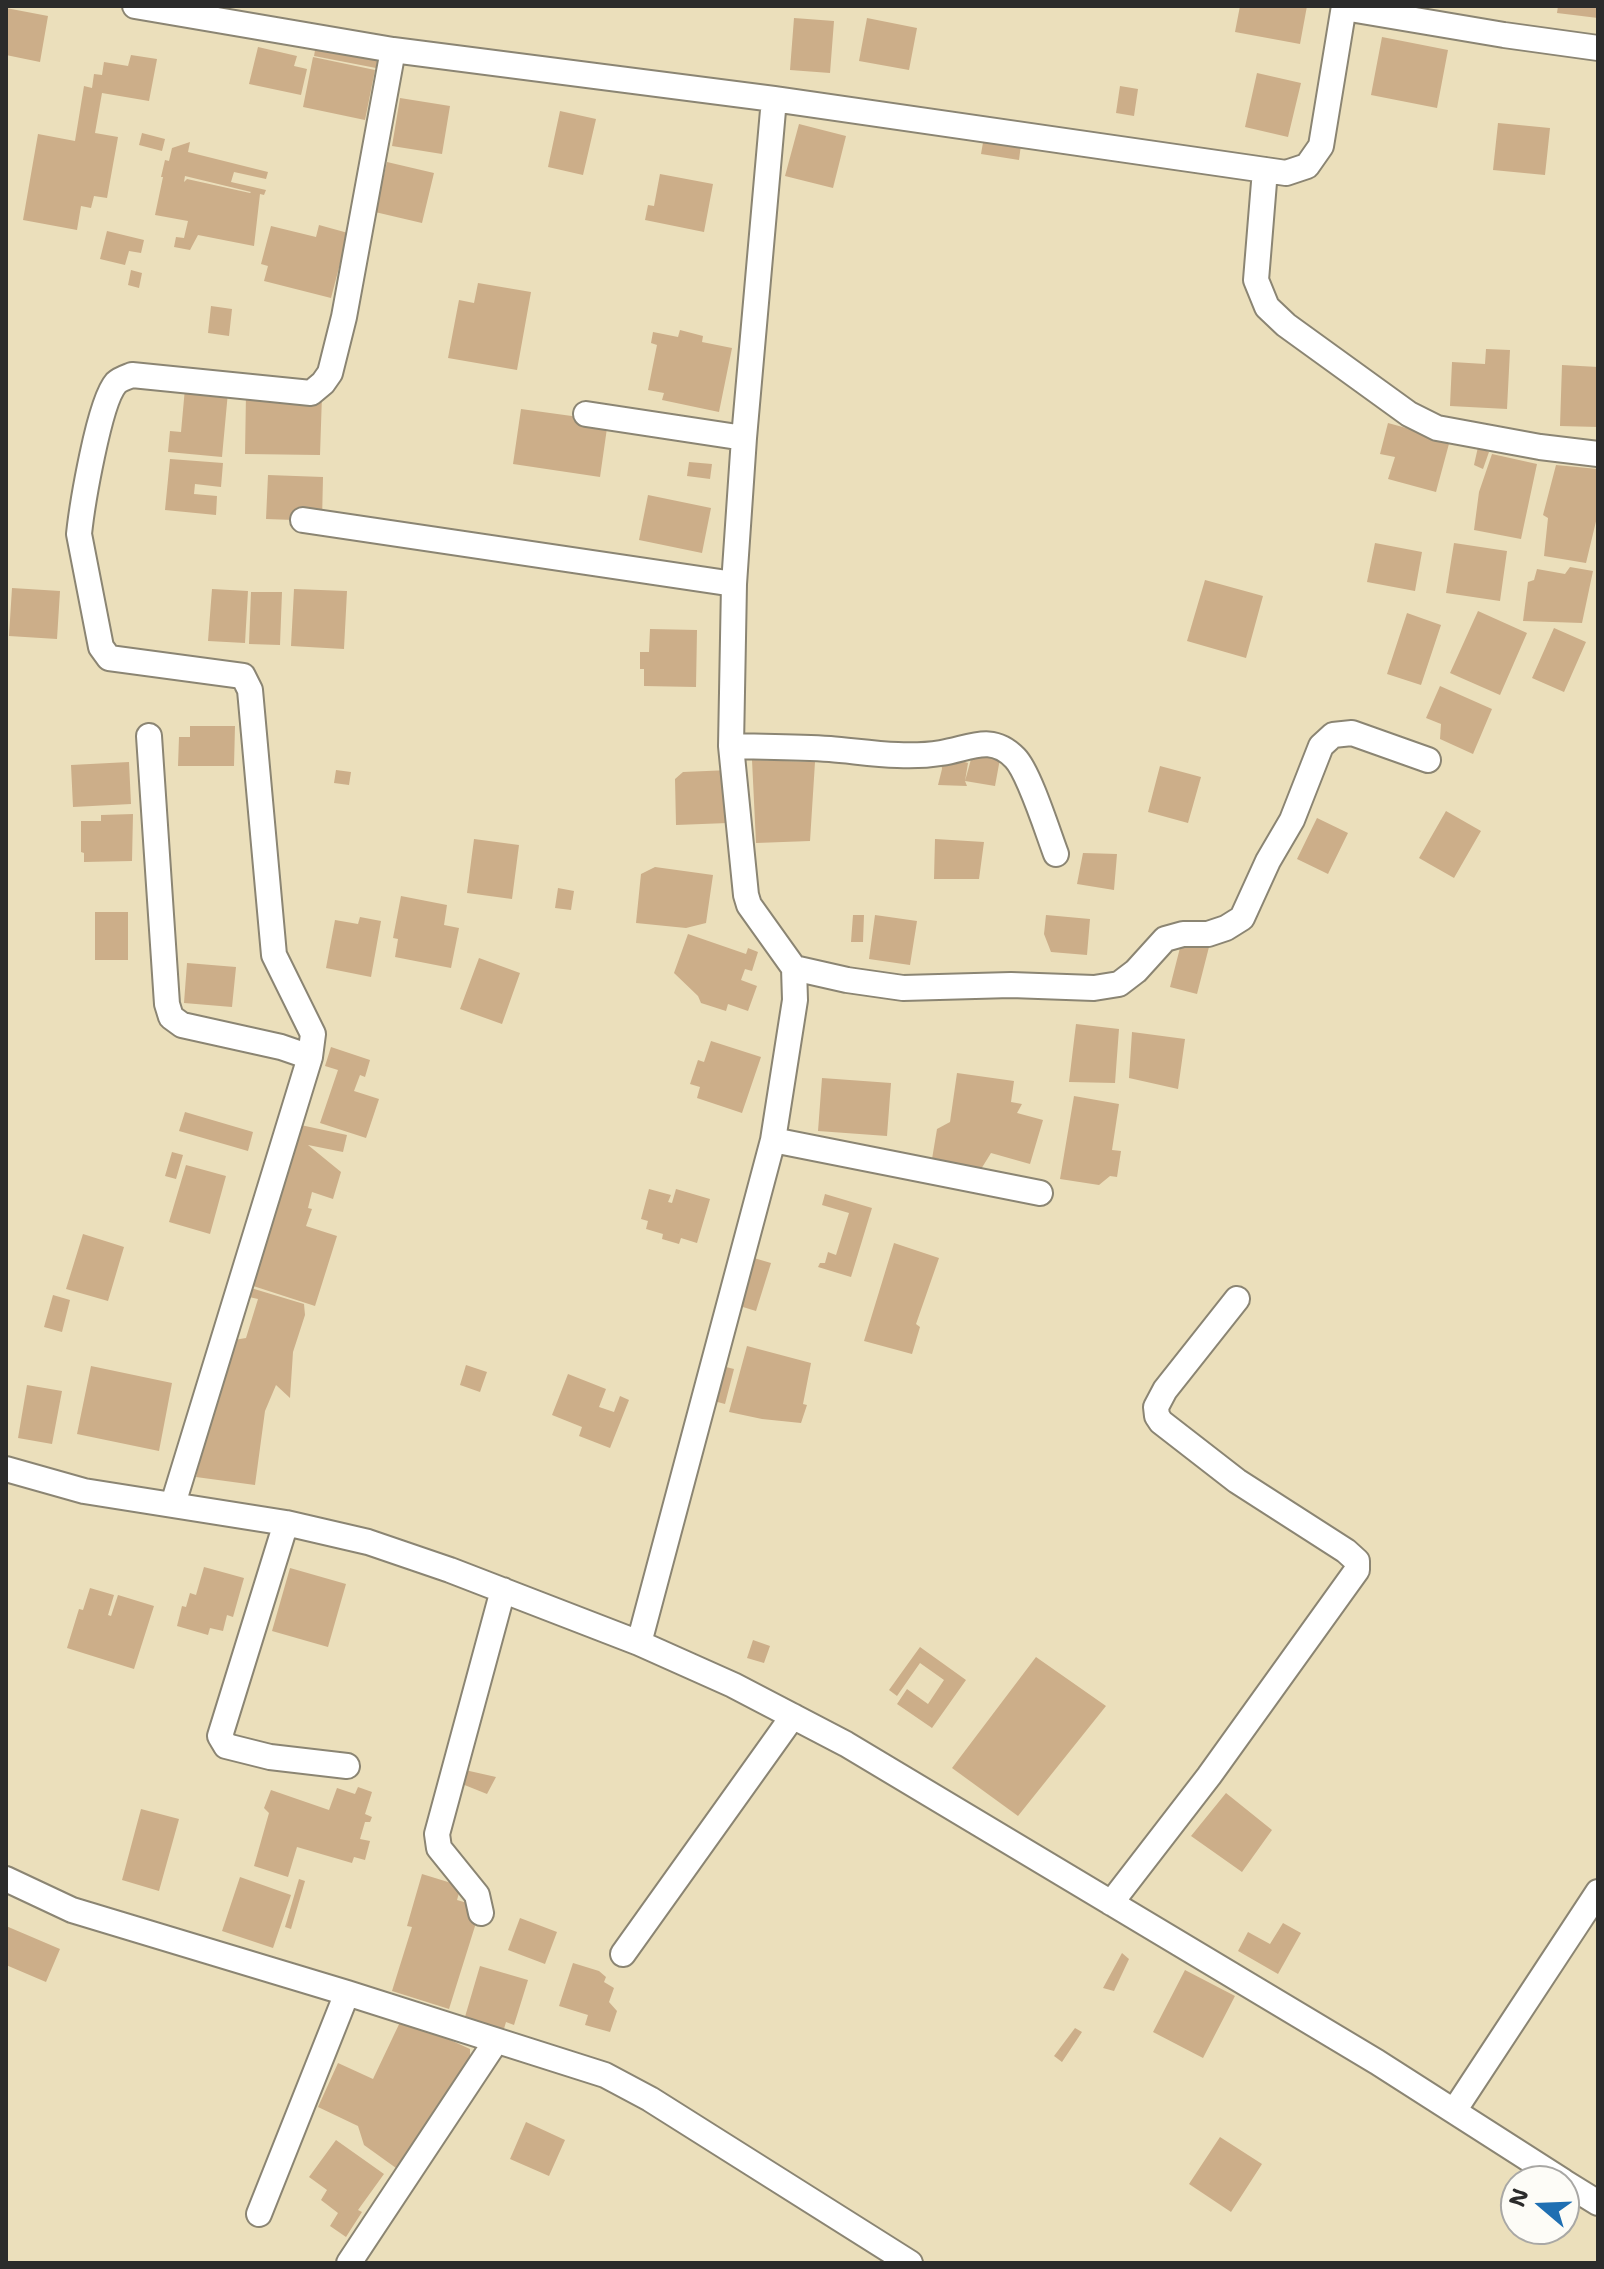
<!DOCTYPE html>
<style>
body{margin:0}
#map{position:relative;width:1604px;height:2269px;overflow:hidden;background:#ebdfbb;font-family:"Shantell Sans",sans-serif}
canvas{display:block}
.frame{position:absolute;inset:0;border:8px solid #2b2b2b;pointer-events:none}
.north{position:absolute;left:1500px;top:2165px;width:80px;height:80px;box-sizing:border-box;background:#fdfcf7;border:2px solid #a9a8a5;border-radius:50%;rotate:289deg;font-size:22px;font-weight:700;line-height:32px;text-align:center;color:#2b2b2b}
.north::after{content:'';display:block;margin:auto;width:28px;height:36px;background:#1f6fb2;clip-path:polygon(50% 0,100% 100%,50% 72%,0 100%)}
</style>
<div id="map">
<canvas width="1604" height="2269"></canvas>
<div class="frame"></div>
<div class="north">N</div>
</div>
<script>
const context = document.querySelector('canvas').getContext('2d');
context.lineJoin = 'round';
function paint(path, color) {
  context.fillStyle = color;
  context.fill(path, 'evenodd');
}
function strokePath(path, color, width, dash) {
  context.strokeStyle = color;
  context.lineWidth = width;
  context.lineCap = dash ? 'butt' : 'round';
  context.setLineDash(dash || []);
  context.stroke(path);
}
const building = new Path2D(`
 M1240 6H1307L1300 44 1235 32Z
 M1558 6H1598V18L1557 13Z
 M6 8 48 16 40 62 6 55Z
 M794 18 834 21 830 73 790 70Z
 M867 18 917 28 909 70 859 61Z
 M1382 37 1448 50 1437 108 1371 95Z
 M317 39 379 51 376 68 314 56Z
 M258 47 297 56 294 66 307 69 301 95 249 84Z
 M131 55 157 59 149 101 102 93 95 133 118 137 107 198 94 196 91 208 81 206 77 230 23 220 38 134 75 141 84 86 92 88 94 74 102 75 104 62 128 66Z
 M313 57 375 70 365 120 303 107Z
 M1257 73 1301 83 1288 137 1245 127Z
 M1120 86 1138 89 1134 116 1116 113Z
 M400 98 450 106 442 154 392 146Z
 M560 111 596 119 583 175 548 167Z
 M1498 123 1550 128 1545 175 1493 170Z
 M799 124 846 136 833 188 785 176Z
 M985 131 1022 137 1019 160 981 154Z
 M142 133 165 139 162 151 139 145Z
 M190 142 188 152 268 172 266 179 234 172 231 182 266 190 264 195 260 194 254 246 198 235 190 250 174 247 176 237 184 238 188 221 155 215 163 177H161L165 160 169 161 172 148ZM185 176 251 192 250 193 187 179 184 182Z
 M387 162 434 173 422 223 375 212Z
 M660 174 713 184 704 232 645 220 648 205 654 206Z
 M319 225 348 233 331 298 264 281 268 266 261 264 271 226 316 237Z
 M107 231 144 240 141 253 129 251 125 265 100 259Z
 M131 270 142 273 139 288 128 285Z
 M478 283 531 292 517 370 448 358 459 300 474 303Z
 M211 306 232 309 229 336 208 333Z
 M680 330 703 336 702 342 732 348 719 412 662 400 664 393 648 390 657 345 651 343 653 332 678 337Z
 M1486 349 1510 350 1507 409 1450 406 1452 362 1485 364Z
 M1562 365 1598 367V427L1560 426Z
 M185 388 228 392 222 457 168 452 170 431 181 432Z
 M246 394 322 395 320 455 245 454Z
 M521 409 608 421 600 477 513 464Z
 M1388 423 1450 440 1436 492 1388 479 1395 457 1380 454Z
 M1478 447 1489 452 1483 469 1474 465Z
 M1492 454 1537 464 1521 539 1474 530 1479 492Z
 M170 459 223 463 221 487 195 484 194 494 217 496 216 515 165 510Z
 M689 462 712 464 710 479 687 476Z
 M1556 465 1598 469V513L1586 563 1544 556 1548 518 1543 515Z
 M268 475 323 477 322 521 266 519Z
 M648 495 711 508 702 553 639 540Z
 M1375 543 1422 552 1415 591 1367 582Z
 M1454 543 1507 551 1500 601 1446 593Z
 M1570 567 1593 571 1582 623 1523 621 1528 582 1534 580 1537 569 1565 574Z
 M1205 580 1263 596 1246 658 1187 641Z
 M12 588 60 591 57 639 9 636Z
 M212 589 248 591 245 643 208 641Z
 M294 589 347 591 344 649 291 646Z
 M251 592H282L280 645 249 644Z
 M1478 611 1527 633 1500 695 1450 673Z
 M1407 613 1441 625 1421 685 1387 674Z
 M1554 628 1586 642 1564 692 1532 678Z
 M650 629 697 630 696 687 644 686V669H640V652H649Z
 M1440 686 1492 709 1473 754 1440 739 1441 724 1426 718Z
 M190 726H235L234 766H178L179 737H190Z
 M1002 748 995 786 965 781 967 786 938 785 942 769 940 754 968 763 965 781 973 752Z
 M752 760 815 762 810 841 756 843Z
 M129 762 131 804 73 807 71 765Z
 M1160 766 1201 777 1188 823 1148 812Z
 M336 770 351 772 349 785 334 783Z
 M730 770 733 844H729L728 823 676 825 675 779 683 772Z
 M1446 811 1481 831 1454 878 1419 858Z
 M133 814 132 861 84 862V853L81 852V821H101V815Z
 M1317 818 1348 833 1328 874 1297 859Z
 M474 839 519 845 512 899 467 893Z
 M935 839 984 842 979 879H934Z
 M1083 853 1117 854 1114 890 1077 884Z
 M655 867 713 875 706 923 686 928 636 923 641 874Z
 M558 888 574 891 571 910 555 908Z
 M401 896 447 905 444 925 459 928 451 968 395 957 398 939 393 938Z
 M95 912H128V960H95Z
 M853 915H864L863 942H851Z
 M875 915 917 921 910 965 869 959Z
 M1046 915 1090 919 1087 955 1051 952 1044 934Z
 M360 917 381 921 371 977 326 968 335 920 358 924Z
 M688 934 746 954 748 948 758 952 752 971 745 969 741 980 757 986 748 1011 728 1004 726 1011 701 1003 698 996 674 973Z
 M1182 940 1209 947 1197 994 1170 987Z
 M479 958 520 973 502 1024 460 1009Z
 M187 963 236 967 232 1007 184 1003Z
 M1076 1024 1119 1029 1115 1083 1069 1082Z
 M1132 1032 1185 1039 1178 1089 1129 1078Z
 M711 1041 761 1057 742 1113 697 1098 700 1087 690 1084 698 1060 704 1062Z
 M331 1047 370 1060 365 1077 360 1075 354 1091 379 1099 366 1138 320 1123 338 1070 325 1066Z
 M957 1073 1014 1081 1011 1102 1022 1104 1017 1113 1043 1120 1030 1164 991 1153 978 1174 931 1165 937 1129 950 1122Z
 M822 1078 891 1083 887 1136 818 1131Z
 M1074 1096 1119 1104 1112 1150 1121 1151 1117 1177 1110 1176 1099 1185 1060 1179Z
 M185 1112 253 1132 248 1151 179 1131Z
 M296 1124 347 1135 343 1152 308 1145 341 1172 333 1199 312 1192 308 1208 312 1209 306 1226 337 1236 315 1306 247 1284 269 1217 275 1215 297 1138Z
 M172 1152 183 1155 176 1179 165 1176Z
 M186 1165 226 1176 210 1234 169 1222Z
 M649 1189 671 1195 668 1202 672 1203 676 1189 710 1199 697 1243 681 1238 679 1244 662 1239 663 1234 646 1229 648 1221 641 1219Z
 M825 1194 872 1208 851 1277 818 1267 820 1263H825L828 1252 836 1255 849 1213 822 1205Z
 M83 1234 124 1247 108 1301 66 1289Z
 M894 1243 939 1258 916 1324 920 1327 912 1354 864 1341Z
 M747 1256 771 1263 756 1311 733 1304Z
 M251 1288 304 1304 305 1315 293 1352 290 1398 276 1385 265 1411 255 1485 196 1477 215 1394 234 1340 246 1338 258 1299 249 1297Z
 M53 1295 70 1300 62 1332 44 1327Z
 M747 1346 811 1363 803 1404 807 1405 801 1423 762 1419 729 1412Z
 M466 1365 487 1372 480 1392 460 1385Z
 M718 1365 734 1369 725 1404 710 1400Z
 M91 1366 172 1383 159 1451 77 1434Z
 M568 1374 606 1389 599 1407 614 1412 620 1396 629 1400 610 1448 579 1436 582 1427 552 1415Z
 M27 1385 62 1391 52 1444 18 1438Z
 M204 1567 244 1578 233 1617 227 1615 223 1631 210 1628 208 1635 177 1626 182 1606 186 1607 190 1593 196 1595Z
 M290 1568 346 1584 328 1647 272 1631Z
 M90 1588 114 1595 108 1615 111 1616 118 1595 154 1606 134 1669 67 1648 79 1609 83 1610Z
 M753 1640 770 1646 764 1663 747 1658Z
 M920 1647 966 1680 932 1728 897 1704 907 1689 928 1704 944 1680 920 1663 897 1696 889 1690Z
 M1036 1657 1106 1706 1018 1816 952 1768Z
 M465 1770 496 1777 487 1794 462 1784Z
 M358 1787 372 1792 365 1814 372 1817 370 1822H365L360 1839 370 1841 365 1860 354 1857 352 1863 297 1847 288 1877 254 1866 269 1813 264 1808 271 1790 329 1810 337 1788 355 1794Z
 M1226 1793 1272 1830 1242 1872 1191 1836Z
 M141 1809 179 1819 159 1891 122 1880Z
 M422 1874 461 1886 457 1900 481 1907 449 2009 392 1991 412 1927 407 1926Z
 M240 1877 291 1895 273 1948 222 1931Z
 M299 1879 305 1881 291 1929 285 1927Z
 M520 1918 557 1932 545 1964 508 1950Z
 M1283 1923 1301 1933 1278 1974 1238 1951 1248 1932 1270 1944Z
 M6 1926 60 1949 46 1982 6 1965Z
 M1122 1953 1129 1959 1114 1991 1103 1988Z
 M573 1963 599 1971 606 1977 604 1982 614 1988 609 2002 617 2011 610 2032 585 2025 588 2015 559 2006Z
 M480 1966 528 1980 514 2025 506 2022 501 2039 462 2027Z
 M1185 1970 1235 1996 1203 2058 1153 2032Z
 M402 2018 470 2049V2064L396 2168 364 2145 358 2126 318 2107 338 2063 373 2079Z
 M1075 2028 1082 2032 1062 2062 1054 2056Z
 M526 2122 565 2140 549 2176 510 2159Z
 M1220 2137 1262 2164 1231 2212 1189 2184Z
 M336 2140 384 2174 358 2210 362 2212 346 2237 330 2226 338 2213 321 2200 327 2190 309 2177Z`);
const street = new Path2D(`
 M135 6 393 50 774 99 1286 173 1307 166 1321 146 1344 6
 M1344 8 1504 35 1598 48
 M1265 170 1256 280 1267 307 1286 325 1409 414 1437 428 1540 447 1598 454
 M586 414 744 438
 M303 520 734 584
 M149 736 167 1004 171 1017 182 1025 281 1047 310 1057 173 1504
 M731 746C764 747 797 747 830 749 866 752 904 759 941 753 969 749 991 733 1015 758 1029 772 1048 833 1056 854
 M794 968 847 980 903 988 1011 985 1094 988 1119 984 1136 971 1165 939 1183 934H1208L1226 928 1242 918 1268 861 1292 820 1321 746 1333 735 1352 733 1428 760
 M310 1057 313 1034 274 955 250 690 243 676 109 658 101 647 79 534C82 506 99 402 116 383 120 379 127 377 132 375L311 393 323 383 330 373 344 317 393 50
 M773 1140 1040 1193
 M6 1469 84 1491 286 1523 368 1542 450 1570 639 1643 733 1685 846 1744 1377 2062 1563 2181
 M286 1523 220 1736 226 1746 270 1757 347 1766
 M639 1643 773 1140 795 1000 794 968 749 905 746 895 731 746 734 584 744 438 774 99
 M6 1879 72 1910 347 1993 605 2075 650 2099 910 2263
 M1111 1903 1209 1776 1357 1570V1561L1346 1551 1237 1481 1161 1422 1157 1416 1156 1407 1165 1390 1237 1299
 M481 1913 477 1895 439 1848 437 1834 503 1590
 M623 1954 793 1716
 M1454 2111 1598 1892
 M1564 2182 1598 2203
 M259 2214 347 1993
 M349 2263 496 2041`);
paint(building, '#ccae89');
strokePath(street, '#8b8573', 28);
strokePath(street, '#fff', 24);
</script>
